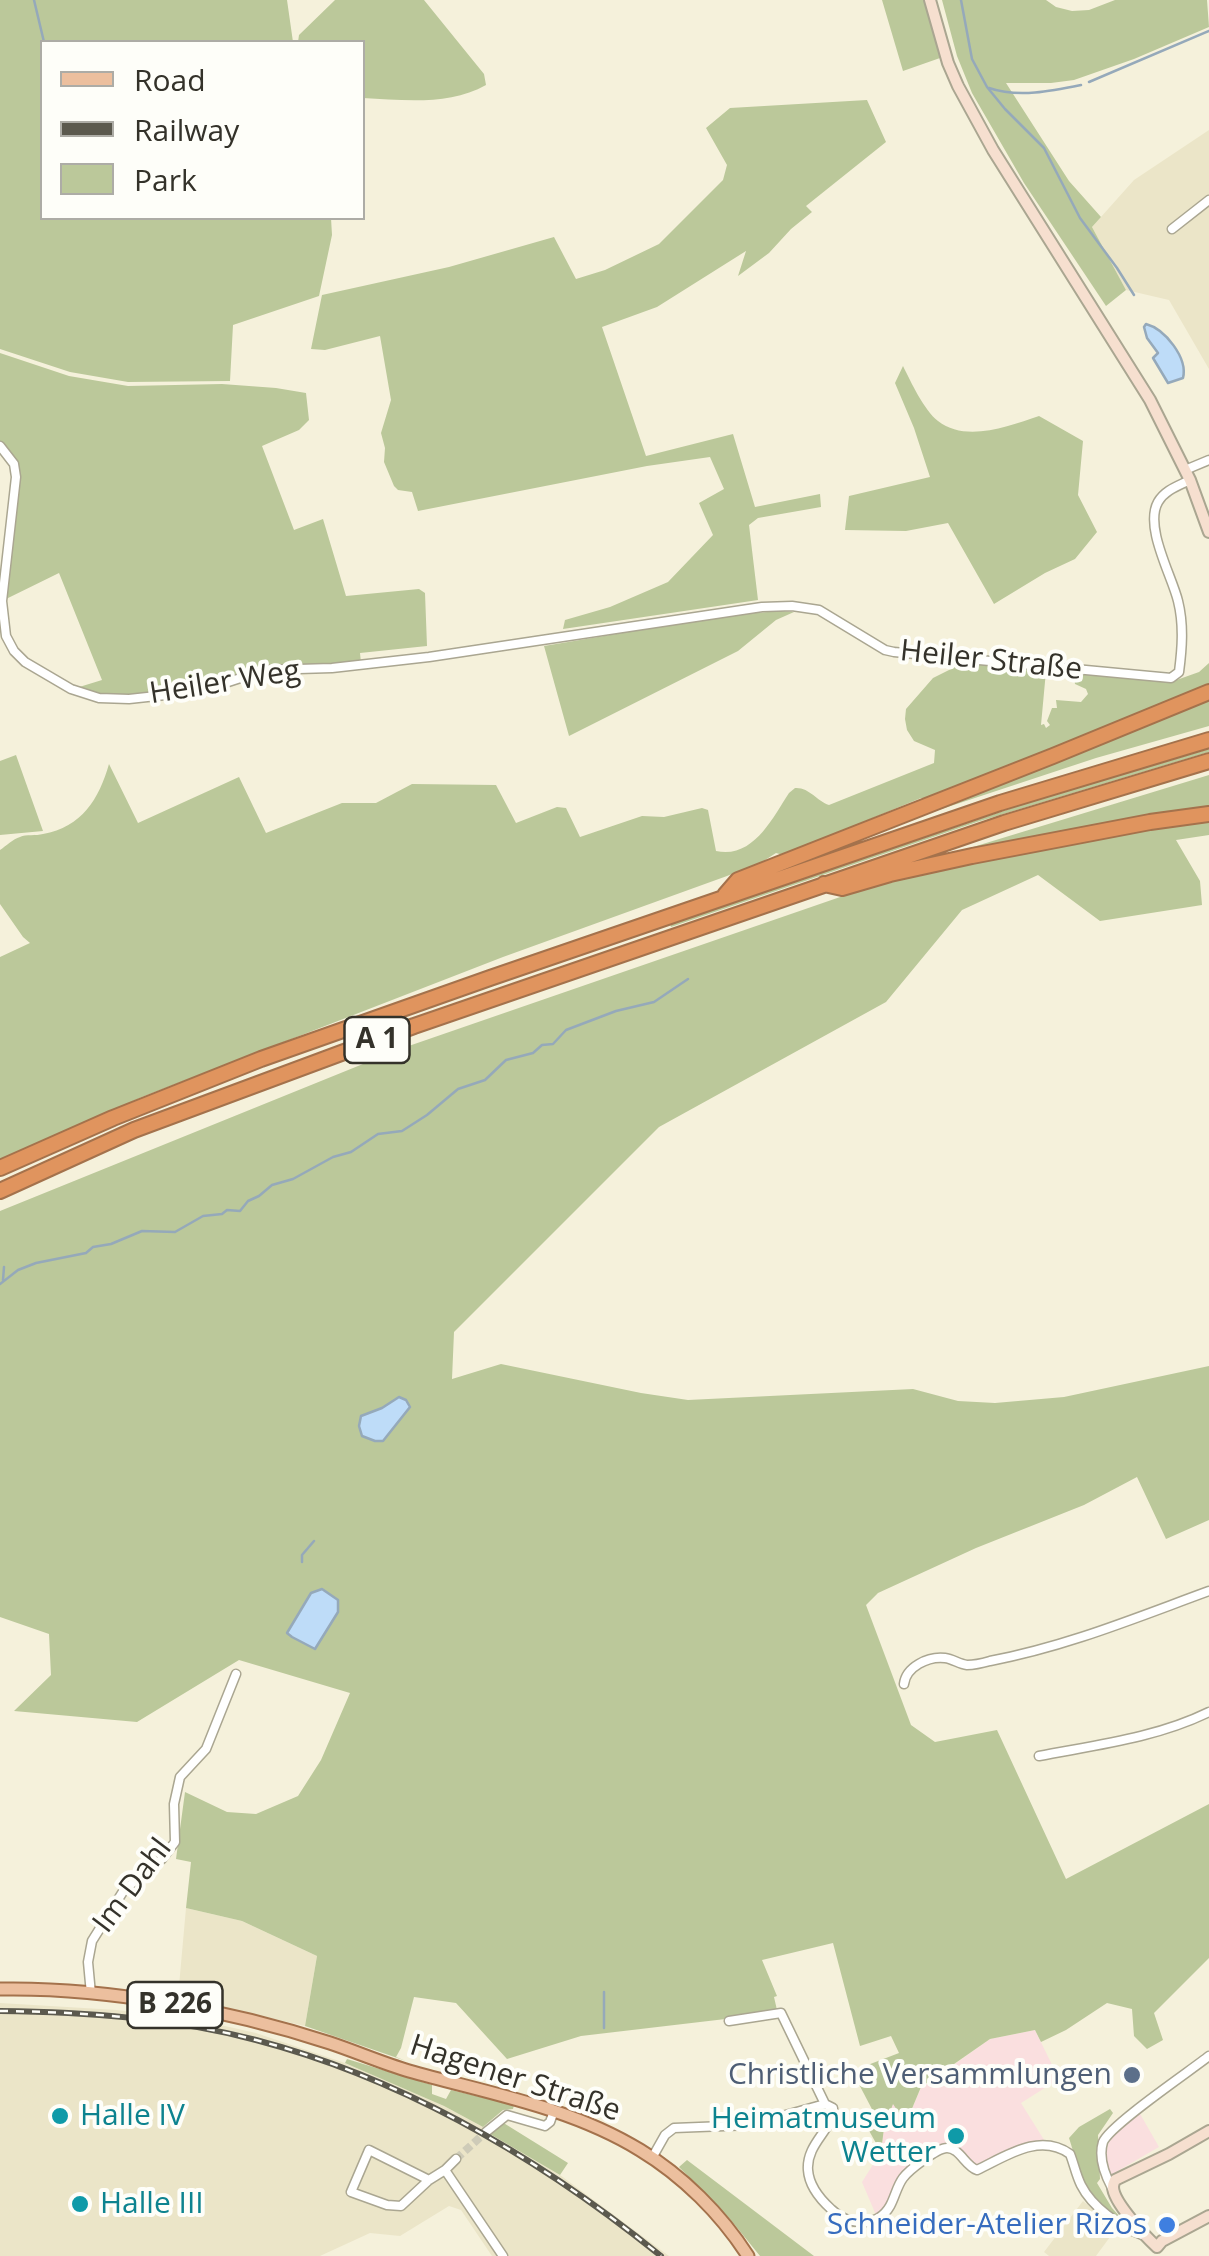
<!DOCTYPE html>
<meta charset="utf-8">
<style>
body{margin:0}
#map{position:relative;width:1209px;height:2256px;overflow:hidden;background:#f5f1db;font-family:"Open Sans",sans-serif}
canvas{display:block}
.legend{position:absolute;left:40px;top:40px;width:325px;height:180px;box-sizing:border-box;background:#fefef9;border:2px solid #adaca6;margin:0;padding:12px 18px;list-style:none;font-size:30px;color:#34322a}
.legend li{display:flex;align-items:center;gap:20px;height:50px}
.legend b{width:50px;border:2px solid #adaca6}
</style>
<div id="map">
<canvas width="1209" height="2256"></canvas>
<ul class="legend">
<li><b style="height:12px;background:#ecbf9e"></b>Road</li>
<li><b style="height:12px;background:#5b594e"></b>Railway</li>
<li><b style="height:28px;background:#bbc89a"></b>Park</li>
</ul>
</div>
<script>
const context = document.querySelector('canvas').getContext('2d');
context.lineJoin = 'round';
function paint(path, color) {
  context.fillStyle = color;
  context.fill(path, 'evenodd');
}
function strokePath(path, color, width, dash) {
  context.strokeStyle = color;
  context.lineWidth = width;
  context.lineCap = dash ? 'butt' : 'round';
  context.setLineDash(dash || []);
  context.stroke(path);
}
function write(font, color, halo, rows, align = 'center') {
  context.font = font + ' "Open Sans",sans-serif';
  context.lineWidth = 8;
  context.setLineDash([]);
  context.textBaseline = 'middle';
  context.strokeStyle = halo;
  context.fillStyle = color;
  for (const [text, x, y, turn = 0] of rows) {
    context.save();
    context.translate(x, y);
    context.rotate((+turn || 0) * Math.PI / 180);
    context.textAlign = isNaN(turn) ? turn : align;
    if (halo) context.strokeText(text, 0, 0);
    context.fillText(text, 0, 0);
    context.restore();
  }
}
const commercial = new Path2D(`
 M1035 2030 1059 2079 1021 2103 1046 2143 974 2169 952 2146 908 2169 894 2200 876 2215 862 2182 881 2152 884 2128 893 2102 902 2119 911 2111 921 2088 990 2039Z
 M1139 2112 1159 2147 1109 2176 1105 2156 1109 2142 1119 2129Z`);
const built = new Path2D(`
 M1209 130V369L1169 300 1126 290 1092 227 1134 180Z
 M186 1908 242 1921 317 1956 305 2026 178 1997Z
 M0 2003 117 2010 198 2020 256 2033 345 2063 444 2106 483 2127 490 2134 560 2175 669 2256H492L461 2210 449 2206 400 2236 370 2233 320 2256H0Z
 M1083 2201 1109 2223 1112 2221 1118 2226 1096 2256H1049L1044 2252Z`);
const green = new Path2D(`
 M0 0H287L293 42H42V218H331L332 235 319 296 233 325 230 381 128 382 70 372 0 349Z
 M335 0H424L484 74 486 85C449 106 403 100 363 98L362 42H298L299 35Z
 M882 0H926L940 58 903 71Z
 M942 0H1046L1056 7 1072 11 1089 10 1115 0H1207L1209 27 1134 59 1074 80 1051 83H1006L1069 181 1101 217 1092 227 1126 290 1106 306 1024 183 972 93 957 56Z
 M867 100 886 142 806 206 812 212 791 229 769 253 738 276 746 251 657 307 602 327 646 456 733 434 755 507 820 494 821 507 758 518 749 525 758 600 563 629 565 620 610 607 668 582 713 535 699 503 724 489 710 457 647 466 418 511 412 492 398 490 394 486 384 462 385 448 381 433 391 400 380 336 325 350 311 349 322 295 449 267 554 237 576 279 605 270 659 244 723 180 727 165 706 128 730 108Z
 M0 353 69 376 128 386 222 384 276 388 306 393 309 420 299 430 262 446 294 530 323 519 346 596 419 589 425 593 427 646 360 653 361 663 299 666 184 691 111 697 76 688 102 680 59 573 4 600 17 464 13 456 0 443Z
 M903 366C911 382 924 410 938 421 966 443 1009 426 1039 416L1083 441 1078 495 1097 532 1075 559 1045 573 994 604 948 523 906 531 845 530 849 496 930 477 914 428 895 383Z
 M780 611 794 612 776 620 738 651 569 736 544 646 730 615Z
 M963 663 1046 671 1041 725 1044 724 1046 728 1050 725 1047 721 1052 708H1057L1056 700 1081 702 1088 694 1086 689 1075 684 1074 677 1056 678 1058 672 1171 682 1199 672 1209 663V689L934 798H921L783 855 776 853 762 862 727 876 503 957 142 1097 0 1161V957L30 943 23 937 0 904V850C6 846 13 839 20 837 26 834 36 836 43 834 82 827 99 799 109 764L138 823 239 777 266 833 342 803H376L412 784 496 785 516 823 557 807 566 808 580 837 642 816 664 817 702 808 708 810 716 851C753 859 772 819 789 793L795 788C809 787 817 801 829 805L934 763 935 750 914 741 907 730 905 719 906 709 933 678Z
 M1209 699V726L1096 758 869 833Z
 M1209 749V752L977 822 671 927 670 924 1024 804Z
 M16 755 43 831 0 835V761Z
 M1209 775V808L1172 811 950 854Z
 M1209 820V835L1176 840 1200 881 1202 905 1100 921 1038 875 962 910 886 1002 659 1127 454 1332 452 1379 501 1364 641 1393 688 1400 913 1389 958 1401 995 1403 1064 1397 1209 1366V1520L1166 1539 1137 1477 1084 1505 976 1548 878 1593 866 1605 911 1725 935 1742 997 1730 1066 1879 1209 1804V1958L1154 2013 1163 2040 1147 2049 1134 2036 1132 2009 1107 2003 1066 2030 1041 2042 1035 2030 990 2039 921 2087 911 2111 903 2119 893 2104 884 2128 881 2152 863 2120 874 2113 852 2071 899 2053 891 2036 860 2046 833 1943 762 1960 777 1996 774 1997 777 2010 751 2016 581 2036 507 2059 456 2003 414 1997 401 2048 396 2057 406 2061 305 2026 317 1956 242 1921 186 1908 191 1862 176 1859 185 1792 227 1812 256 1814 298 1796 321 1760 350 1693 239 1660 137 1722 14 1711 51 1675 49 1634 0 1617V1211L400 1049 872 886 939 870 1174 822Z
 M347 2059 432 2085V2094L446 2099 451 2090 514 2105 513 2109 503 2110 483 2127 444 2106 345 2063Z
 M1110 2109 1113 2113 1098 2135 1100 2179 1097 2183 1112 2208 1130 2228C1118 2218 1103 2209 1092 2197 1080 2182 1075 2156 1069 2138L1079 2127Z
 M502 2122 568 2163 560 2175 490 2134Z
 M687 2160 814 2256H760L730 2219 679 2167Z`);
const water = new Path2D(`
 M1146 324C1165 329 1188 358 1183 378L1168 383 1153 358 1158 353 1147 338 1144 327Z
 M399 1397 406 1400 410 1407 383 1441H375L362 1436 359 1426 361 1416 382 1408Z
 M322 1589 338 1600V1612L315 1649 292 1637 287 1633 311 1593Z`);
const stream = new Path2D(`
 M34 0 44 42
 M961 0 972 59 987 87 1005 109 1044 148 1080 218 1117 268 1134 295
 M1089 82 1209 31
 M989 88C1018 98 1052 91 1081 85
 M3 1280 4 1267
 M0 1284 18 1270 36 1263 86 1253 93 1247 111 1244 142 1231 175 1232 203 1216 222 1214 227 1210 240 1211 248 1201 259 1196 272 1185 293 1179 333 1157 351 1152 378 1134 402 1131 427 1115 458 1089 485 1080 506 1060 533 1053 542 1045 553 1044 566 1030 616 1011 654 1002 688 979
 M302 1562V1555L314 1541
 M604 2028V1992`);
const streetTunnel = new Path2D(`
 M456 2159 486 2132`);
const street = new Path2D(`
 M1172 229 1209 200
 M0 446 14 464 16 477 2 601 6 636 14 651 25 662 71 689 99 698 129 699 184 693 210 688 265 670 332 668 429 657 762 607 792 606 819 610 885 650 894 652 1171 678 1179 672C1182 649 1184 625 1178 601 1172 576 1144 527 1158 502 1165 490 1178 486 1190 480
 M1185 470 1209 460
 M904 1684C906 1667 928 1656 945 1658 953 1659 959 1664 967 1665 974 1665 983 1663 990 1661 1068 1646 1135 1618 1209 1591
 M1039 1756C1096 1745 1156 1738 1209 1712
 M91 1994 88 1962 92 1941 124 1890 162 1859 175 1842 174 1804 180 1777 206 1749 236 1674
 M729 2021 781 2013 825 2104
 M486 2132 507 2115 545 2126 550 2122 554 2111
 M652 2158 665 2135 674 2128 750 2125 825 2104 833 2108C834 2129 806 2143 808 2170 809 2185 820 2199 831 2209 847 2225 877 2229 890 2206 895 2197 897 2186 903 2178 909 2170 937 2148 947 2148 960 2148 965 2166 977 2170 1005 2157 1039 2132 1070 2154 1074 2164 1076 2175 1081 2185 1092 2207 1119 2226 1142 2235
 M456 2159 445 2170 503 2256
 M429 2180 369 2150 351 2192 387 2205 401 2206 429 2180 445 2170
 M1112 2188C1105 2175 1098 2158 1103 2142 1110 2125 1190 2071 1209 2056`);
const secondary = new Path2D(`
 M930 0 948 63 958 86 993 150 1150 400 1190 480 1209 532
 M1157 2247C1146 2237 1113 2202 1113 2187 1113 2185 1114 2182 1115 2180L1169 2154 1209 2131
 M1157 2247 1162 2241 1209 2216`);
const primary = new Path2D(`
 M0 1989C107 1987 229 2010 330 2043 357 2052 382 2063 409 2071 487 2093 570 2107 640 2150 683 2176 721 2214 748 2256`);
const highway = new Path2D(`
 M824 884 842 888 890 874 972 856 1150 822 1209 814
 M725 895 738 880 1053 756 1209 692
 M0 1168 113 1118 261 1059 490 978 1000 803 1209 740
 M0 1191 134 1130 414 1026 1004 823 1209 761`);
const rail = new Path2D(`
 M0 2011C86 2012 172 2018 256 2040 405 2079 542 2160 661 2256`);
const markers = [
 [1132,2075,10,"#5c6f8a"],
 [60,2116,10,"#0f9aa8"],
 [956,2136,10,"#0f9aa8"],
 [80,2204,10,"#0f9aa8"],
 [1167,2225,10,"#3f7fe0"]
];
const shields = [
 [377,1040,65],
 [175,2005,95]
];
const shieldNames = [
 ["A 1",377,1040],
 ["B 226",175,2005]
];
const streetNames = [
 ["Heiler Straße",991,661,6],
 ["Heiler Weg",225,683,-9],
 ["Im Dahl",133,1886,-53],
 ["Hagener Straße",515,2079,18]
];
const serviceNames = [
 ["Christliche Versammlungen",1112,2075]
];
const cultureNames = [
 ["Halle IV",80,2116],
 ["Heimatmuseum",936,2119,"right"],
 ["Wetter",936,2153,"right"],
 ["Halle III",100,2204]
];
const shopNames = [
 ["Schneider-Atelier Rizos",1147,2225]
];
paint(commercial, '#fadfdf');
paint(built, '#ebe5c8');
paint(green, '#bbc89a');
paint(water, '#bedcf8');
strokePath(water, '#95a9ba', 2.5);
strokePath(stream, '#95a9ba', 2.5);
strokePath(streetTunnel, '#cecbb8', 8, [8, 4]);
strokePath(street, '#aaa691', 11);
strokePath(secondary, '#aaa691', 14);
strokePath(primary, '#a4724c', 15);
strokePath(highway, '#a4724c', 18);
strokePath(street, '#fff', 8);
strokePath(secondary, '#f6dfcf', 10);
strokePath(primary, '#ecbf9e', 11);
strokePath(highway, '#e0945e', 14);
strokePath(rail, '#5b594e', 6);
strokePath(rail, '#fefef9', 2.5, [8]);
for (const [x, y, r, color] of markers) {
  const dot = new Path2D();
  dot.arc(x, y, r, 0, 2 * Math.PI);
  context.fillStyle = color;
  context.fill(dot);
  strokePath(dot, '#fefef9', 4);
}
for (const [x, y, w] of shields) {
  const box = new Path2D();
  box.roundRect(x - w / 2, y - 23, w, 46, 8);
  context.fillStyle = '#fefef9';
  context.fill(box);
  strokePath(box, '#34322a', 2.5);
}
write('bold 28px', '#34322a', null, shieldNames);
write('30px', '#34322a', '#fefef9', streetNames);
write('30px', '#4e5e75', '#fefef9', serviceNames, 'right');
write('30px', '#0d838f', '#fefef9', cultureNames, 'left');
write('30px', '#366cbe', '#fefef9', shopNames, 'right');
</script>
